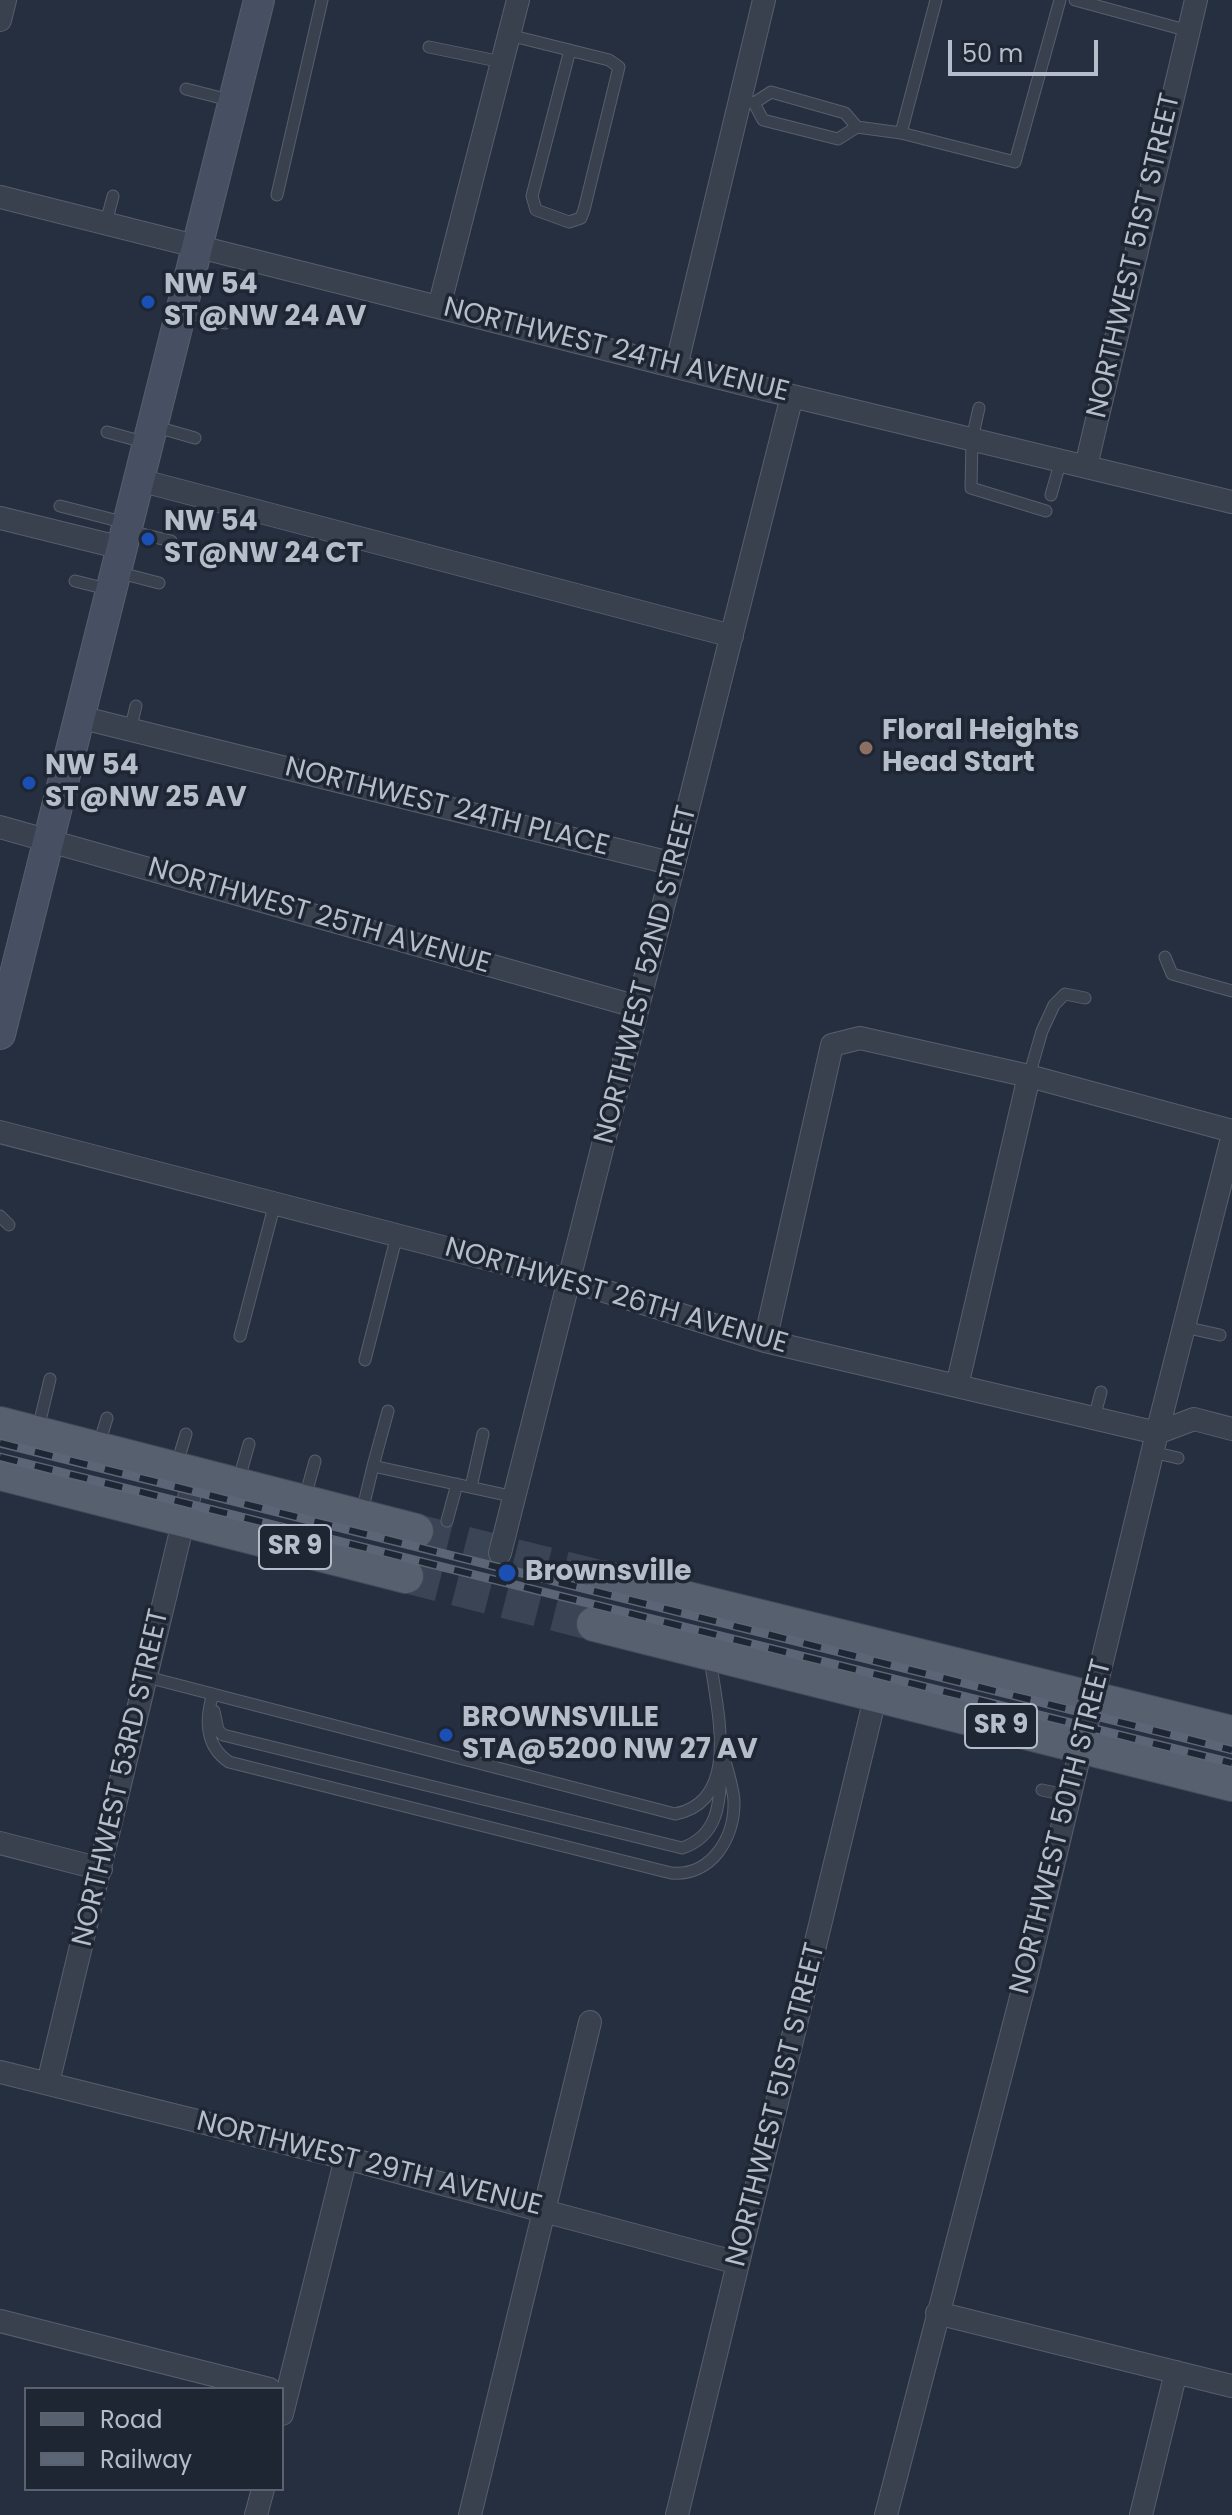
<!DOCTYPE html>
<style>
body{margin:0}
#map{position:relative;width:1232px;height:2515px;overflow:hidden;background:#252f3f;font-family:Poppins,sans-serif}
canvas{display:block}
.legend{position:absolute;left:24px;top:2387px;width:260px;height:104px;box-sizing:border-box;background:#1e2634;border:2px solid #5a6270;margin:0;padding:10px 14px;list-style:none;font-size:24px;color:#b5bcca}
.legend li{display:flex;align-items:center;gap:16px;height:40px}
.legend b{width:40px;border:2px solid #5a6270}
.scale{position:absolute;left:948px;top:40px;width:150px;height:36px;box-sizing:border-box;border:4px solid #b5bcca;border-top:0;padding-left:10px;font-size:24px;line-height:28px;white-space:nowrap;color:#b5bcca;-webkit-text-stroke:6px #1e2634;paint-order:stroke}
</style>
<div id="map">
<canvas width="1232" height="2515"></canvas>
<ul class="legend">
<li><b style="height:10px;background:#57606f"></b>Road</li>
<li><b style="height:10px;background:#5b6576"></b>Railway</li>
</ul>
<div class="scale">50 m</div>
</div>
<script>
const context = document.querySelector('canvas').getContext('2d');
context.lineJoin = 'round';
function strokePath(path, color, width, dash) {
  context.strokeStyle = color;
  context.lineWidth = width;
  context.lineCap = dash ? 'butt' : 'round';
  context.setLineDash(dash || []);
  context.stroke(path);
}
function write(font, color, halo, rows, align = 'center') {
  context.font = font + ' Poppins,sans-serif';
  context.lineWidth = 7;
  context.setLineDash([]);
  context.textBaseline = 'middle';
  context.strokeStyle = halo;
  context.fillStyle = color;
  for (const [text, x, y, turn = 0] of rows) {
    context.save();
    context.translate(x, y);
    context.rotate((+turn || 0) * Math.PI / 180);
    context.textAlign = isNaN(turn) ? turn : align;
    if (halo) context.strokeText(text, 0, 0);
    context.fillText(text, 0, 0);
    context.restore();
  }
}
const primaryTunnel = new Path2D(`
 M416 1531 603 1578
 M406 1576 594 1624`);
const lane = new Path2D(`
 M936 0 901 133 1015 162 1060 0
 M1075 0 1189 31
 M509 35 609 60 619 67 584 210 581 218 569 222 536 210 532 196 570 50
 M429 47 502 62
 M186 89 233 101
 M740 99 754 103 763 120 838 139 857 127 901 133
 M754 103 771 92 845 113 857 127
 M277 195 322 0
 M106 223 113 196
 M183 311 225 323
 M979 408 972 439 971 488 1046 511
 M153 426 195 438
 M107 432 147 443
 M1051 495 1061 460
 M60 506 126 523
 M129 531 171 541
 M117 572 159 583
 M75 581 111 590
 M130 730 136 706
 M1165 957 1172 974 1232 991
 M1029 1076 1042 1031 1054 1005 1065 994 1085 998
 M0 1216 9 1225
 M1184 1327 1220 1335
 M240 1336 275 1203
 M365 1360 397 1235
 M1094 1418 1101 1392
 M38 1429 50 1379
 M99 1444 107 1418
 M1152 1452 1178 1458
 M373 1466 388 1411
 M176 1467 186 1434
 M238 1482 249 1444
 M471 1487 483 1434
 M304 1501 315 1461
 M362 1512 373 1466 515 1497
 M447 1521 457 1484
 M147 1677 675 1814C743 1801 716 1707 710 1658
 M213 1694C205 1719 205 1746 229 1762L671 1873C711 1877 735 1838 734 1801 733 1785 726 1766 722 1751
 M214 1711 218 1730 223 1735 682 1848C718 1836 720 1803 721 1771
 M1042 1790 1070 1796`);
const street = new Path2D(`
 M0 20 5 0
 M0 197 792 396 1232 502
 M439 307 518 0
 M676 367 764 0
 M1086 466 1196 0
 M139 480 732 636
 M0 518 122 548
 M79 717 674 864
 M0 827 638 1007
 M0 1132 569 1280 765 1341 1157 1433 1194 1419 1232 1429
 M765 1341 832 1045 860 1038 1029 1076 1232 1131
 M957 1386 1029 1076
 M500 1553 792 396
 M0 1843 101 1869
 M0 2072 346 2158 738 2263
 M48 2083 195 1473
 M937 2313 1232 2386
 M0 2321 269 2389
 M282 2414 346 2158
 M256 2515 263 2489
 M470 2515 590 2022
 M677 2515 876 1694
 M886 2515 1024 1986 1157 1433 1232 1138
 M1141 2515 1176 2372`);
const secondary = new Path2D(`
 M0 1034 259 0`);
const primary = new Path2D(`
 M0 1424 416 1531
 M0 1473 406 1576
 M603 1578 1232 1733
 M594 1624 1232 1784`);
const rail = new Path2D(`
 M0 1443 1232 1750
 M0 1457 1232 1763`);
const markers = [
 [148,302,8,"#1a4fb4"],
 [148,539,8,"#1a4fb4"],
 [866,748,8,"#8d6e63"],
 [29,783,8,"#1a4fb4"],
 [507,1573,10,"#1a4fb4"],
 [446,1735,8,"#1a4fb4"]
];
const shields = [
 [295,1547,72],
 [1001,1726,72]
];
const shieldNames = [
 ["SR 9",295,1547],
 ["SR 9",1001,1726]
];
const streetNames = [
 ["NORTHWEST 51ST STREET",1135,256,-77],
 ["NORTHWEST 24TH AVENUE",616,351,14],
 ["NORTHWEST 24TH PLACE",447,808,14],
 ["NORTHWEST 25TH AVENUE",319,917,16],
 ["NORTHWEST 52ND STREET",647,975,-76],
 ["NORTHWEST 26TH AVENUE",616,1297,16],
 ["NORTHWEST 53RD STREET",122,1778,-77],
 ["NORTHWEST 50TH STREET",1062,1827,-76],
 ["NORTHWEST 51ST STREET",777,2105,-76],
 ["NORTHWEST 29TH AVENUE",369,2165,14]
];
const poiNames = [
 ["NW 54",164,286],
 ["ST@NW 24 AV",164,318],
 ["NW 54",164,523],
 ["ST@NW 24 CT",164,555],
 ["Floral Heights",882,732],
 ["Head Start",882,764],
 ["NW 54",45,767],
 ["ST@NW 25 AV",45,799],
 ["Brownsville",525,1573],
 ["BROWNSVILLE",462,1719],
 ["STA@5200 NW 27 AV",462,1751]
];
strokePath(primaryTunnel, '#3b4454', 34, [34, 17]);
strokePath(lane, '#575f6d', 13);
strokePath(street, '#575f6d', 24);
strokePath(secondary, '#575f6d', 32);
strokePath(primary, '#424a58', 36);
strokePath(lane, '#39414f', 11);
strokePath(street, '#39414f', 22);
strokePath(secondary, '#475062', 30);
strokePath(primary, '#57606f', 34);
strokePath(rail, '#5b6576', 9);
strokePath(rail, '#1e2634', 6, [18]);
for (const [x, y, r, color] of markers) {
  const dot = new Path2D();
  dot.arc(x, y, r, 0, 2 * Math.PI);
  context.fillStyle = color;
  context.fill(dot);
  strokePath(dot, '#1e2634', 3);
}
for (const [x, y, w] of shields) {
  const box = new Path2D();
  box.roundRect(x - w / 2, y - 22, w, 44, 6);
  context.fillStyle = '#1e2634';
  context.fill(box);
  strokePath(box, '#b5bcca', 2);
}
write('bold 26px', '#b5bcca', null, shieldNames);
write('28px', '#b5bcca', '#1e2634', streetNames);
write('bold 28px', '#b5bcca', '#1e2634', poiNames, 'left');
</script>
